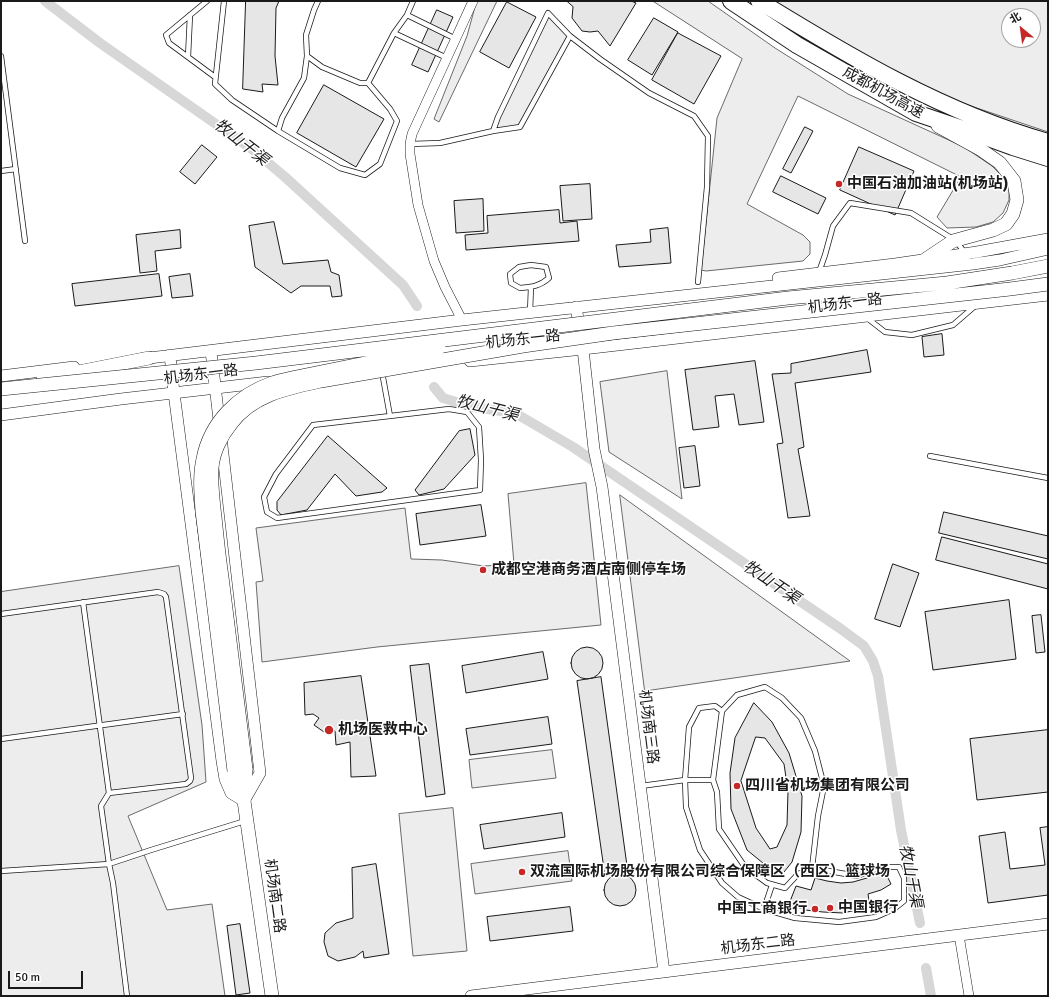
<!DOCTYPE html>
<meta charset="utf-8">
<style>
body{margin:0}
#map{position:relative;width:1049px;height:997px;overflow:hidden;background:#fff;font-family:Signika,"Noto Sans SC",sans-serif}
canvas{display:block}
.frame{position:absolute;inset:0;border:2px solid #1a1a1a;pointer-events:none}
.north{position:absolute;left:1001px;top:8px;width:40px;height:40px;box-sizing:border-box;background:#fff;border:1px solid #a3a3a3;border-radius:50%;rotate:331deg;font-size:11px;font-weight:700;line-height:16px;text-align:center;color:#1a1a1a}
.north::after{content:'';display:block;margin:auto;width:14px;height:18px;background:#c62828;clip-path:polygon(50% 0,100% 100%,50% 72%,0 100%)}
.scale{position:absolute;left:8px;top:971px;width:75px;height:18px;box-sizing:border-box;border:2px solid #1a1a1a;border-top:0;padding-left:5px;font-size:12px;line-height:14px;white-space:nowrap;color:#1a1a1a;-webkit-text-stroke:3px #fff;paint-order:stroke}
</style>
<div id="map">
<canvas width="1049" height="997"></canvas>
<div class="frame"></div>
<div class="north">北</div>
<div class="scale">50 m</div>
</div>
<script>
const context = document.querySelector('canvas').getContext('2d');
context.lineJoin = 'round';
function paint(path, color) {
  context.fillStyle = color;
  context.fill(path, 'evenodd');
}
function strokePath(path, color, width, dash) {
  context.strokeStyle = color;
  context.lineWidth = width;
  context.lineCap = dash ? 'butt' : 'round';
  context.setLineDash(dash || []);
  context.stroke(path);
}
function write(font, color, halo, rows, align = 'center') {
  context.font = font + ' Signika,"Noto Sans SC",sans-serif';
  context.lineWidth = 3;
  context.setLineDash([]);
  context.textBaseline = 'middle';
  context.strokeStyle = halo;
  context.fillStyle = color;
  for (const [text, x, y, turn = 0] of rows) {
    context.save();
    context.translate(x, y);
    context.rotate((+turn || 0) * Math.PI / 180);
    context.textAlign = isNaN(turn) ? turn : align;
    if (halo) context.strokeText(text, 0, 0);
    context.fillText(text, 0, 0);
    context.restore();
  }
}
const built = new Path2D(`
 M477 1H497L439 122 434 119 467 36Z
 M653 1H708L775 48 848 94 964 147 992 166 1002 176 1009 188V200L1003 213 993 222 976 227 947 228 937 217 961 177 798 96 747 204 803 235 810 242V254L803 261 706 271 701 270 717 118 742 59Z
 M771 1H1048V132L956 101 897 75ZM1009 16H1033V40H1009Z
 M548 13 570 36 520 127 493 131Z
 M667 371 682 499 609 452 600 382Z
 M586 483 601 625 377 647 262 662 256 582 263 581 256 528 405 508 411 559 442 560 484 566 514 564 508 494Z
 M620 495 850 661 645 691Z
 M179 566 202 725 206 782 128 816 167 910 212 904 225 996H1V592Z
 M552 750 556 778 472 788 469 760Z
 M453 808 467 951 413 956 399 814Z
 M568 851 572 881 475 894 471 864Z`);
const canal = new Path2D(`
 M45 1 100 43 253 150 285 177 403 285 417 306
 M434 387 443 398 473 407 515 413 573 447 841 629 864 646 873 661 878 676 901 830 920 923
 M926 968 931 996`);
const building = new Path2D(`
 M246 1H279L276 8 275 56 278 85 262 84 263 92 243 89Z
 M567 1H631L636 3 610 46 598 31 590 32 582 31 572 18 573 7Z
 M507 2 536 17 509 68 480 52Z
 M437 10 453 17 428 72 412 65Z
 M654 18 678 32 652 75 628 60Z
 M678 33 721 56 694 104 652 80Z
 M324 85 384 119 356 167 297 133Z
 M805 127 813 131 791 173 783 169Z
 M202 145 217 157 195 184 180 172Z
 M859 147 914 171 895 215 840 190Z
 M781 176 826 198 818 214 773 192Z
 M590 184 592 219 563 221 560 186Z
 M483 199 484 231 456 233 454 201Z
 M559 210 560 223 577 221 579 241 466 250 465 235 488 233 487 216Z
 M274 222 283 264 328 260 331 272 339 275 342 296 332 297 330 286H301L291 293 255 267 249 226Z
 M668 228 671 263 619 267 616 245 651 242 650 230Z
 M180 230 181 248 155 251 157 271 140 273 136 235Z
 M159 274 162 296 75 306 72 284Z
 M190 274 193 296 172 298 169 277Z
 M942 334 944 355 924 357 922 337Z
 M867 350 871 372 795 383 804 447 798 449 810 516 788 518 777 444 783 443 772 374 791 373V364Z
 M755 361 764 422 739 425 734 394 715 396 719 427 693 430 685 370Z
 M470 429 475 455 444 489 419 495 415 490 459 431Z
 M328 436 387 488 382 492 356 496 335 474 307 510 281 515 277 510V502Z
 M695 446 700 486 684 488 679 448Z
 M481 505 486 536 420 545 416 514Z
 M944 512 1048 536V559L939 533Z
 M942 537 1048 564V589L936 560Z
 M893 564 919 573 900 627 875 619Z
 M1009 600 1016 659 933 670 925 612Z
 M1041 615 1045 652 1036 653 1032 616Z
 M571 663a16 16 0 1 1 32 0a16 16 0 1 1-32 0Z
 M543 652 548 679 466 693 462 666Z
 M429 664 445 794 426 797 410 666Z
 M361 676 376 776 351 777 350 742 336 745 335 731 328 726 324 732 314 725 319 718 313 714 305 715 304 683Z
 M601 677 628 873 605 876 577 681Z
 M754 703 772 722 789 753 802 796 801 832 792 862 780 877 747 850 731 809 730 773 735 738ZM756 737 765 738 784 764 788 791 787 825 777 847 770 849 756 828 741 781Z
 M548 717 552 744 470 755 466 729Z
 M1048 730V792L977 800 970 739Z
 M562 813 565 837 484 849 480 825Z
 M1048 827V895L988 903 979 836 1005 832 1010 869 1045 865 1040 828Z
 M376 864 389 954 364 958 363 951 355 957 338 961 328 956 324 942 325 933 336 923 353 918 352 868Z
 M884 870 891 884 881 890 868 894 870 907 843 913 823 912 805 910 789 904 796 886 811 890 815 878 827 881 841 883 853 882 867 878Z
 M604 890a16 16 0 1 1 32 0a16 16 0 1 1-32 0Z
 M570 907 573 931 490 941 487 917Z
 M240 924 250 993 236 995 227 926Z`);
const service = new Path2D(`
 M207 1 166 35 169 43 215 77
 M224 1 215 84 232 100 278 131
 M318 1 314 10 306 35 307 56 322 67 360 83H368L394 33 407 15 413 1
 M407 15 456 39
 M394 33 447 58
 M1 56 25 241
 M307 56 304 78 282 118 278 131 340 168 365 175 380 164 397 121 390 109 368 83
 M188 57 190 15
 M493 131 520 127 570 36
 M410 144 440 143 493 131 498 117 548 13 570 36 600 59 649 93 694 116 708 136 707 187 698 282
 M1 171 16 169
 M531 265 546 267 549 278C540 286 532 287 520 288L511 283 510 274 519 267Z
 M819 272 825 255 833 226 850 203 911 213 956 241 965 253
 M530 312 531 287
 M867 318 885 332 912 335 953 325 975 306
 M382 372 390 416 313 425 276 474 264 497 267 512 277 518 480 490 481 460 479 427 467 412 449 409 390 416
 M930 456 1048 478
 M83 602 109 793 101 806 109 864 113 883 127 996
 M1 614 158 592 164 594 166 597 191 778 190 781 186 784 109 793
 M722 711 737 695 765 687 782 698 801 718 815 751 824 786 818 816 812 868
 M1 739 183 714
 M641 786 685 780 686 807 700 850 722 883 738 897 764 909 795 918 839 922 876 917 894 909 904 901V878L899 867H882L857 876 812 868 798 874 785 888 767 883 745 867 719 829 717 792 713 780H685L689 727 699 708 715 706 722 711 713 780
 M1 871 109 864 151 850 245 821
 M764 909 772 885`);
const minor = new Path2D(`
 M462 320 445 287 434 261 418 205 410 154V144L412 134 473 1
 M959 935 969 996`);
const tertiary = new Path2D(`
 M778 278 895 264 977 252 1048 239
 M576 307 583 349 594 449 602 487 664 972
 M170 355 174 393 222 761 225 779 231 793 244 801 260 773 211 351
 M141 359 462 320 973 264 1000 260 1048 249
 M470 361 583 349 1048 295
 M1 376 74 367
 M1 415 121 399 268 382
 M471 996 1048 924`);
const secondary = new Path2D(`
 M926 259 953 241 993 230 1006 224 1013 214 1017 200 1014 181 1000 163 980 149 938 126
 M43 379 149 358
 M246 769 244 801 272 996
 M234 771 235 781 243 800`);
const motorway = new Path2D(`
 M731 1 797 45 916 113 966 130 1013 147 1048 158
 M759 1C850 57 944 113 1048 142`);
const secondaryBridge = new Path2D(`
 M1 389 256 363 788 298 947 283 1012 273 1048 266
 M246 769C238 705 230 641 222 577 219 557 217 537 215 517 213 501 211 484 212 468 213 453 221 436 231 424 252 395 288 388 321 381L523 346 613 333 1010 289 1048 284
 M234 771 202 511C201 494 199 476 203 459 210 422 238 395 272 383 280 380 288 379 296 377L439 348`);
const markers = [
 [839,184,4,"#c62828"],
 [483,570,4,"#c62828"],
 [329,730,5,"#c62828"],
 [737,786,4,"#c62828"],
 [522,872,4,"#c62828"],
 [830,908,4,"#c62828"],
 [815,909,4,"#c62828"]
];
const streetNames = [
 ["成都机场高速",883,93,29],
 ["机场东一路",845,304,-7],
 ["机场东一路",523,340,-6],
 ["机场东一路",201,375,-7],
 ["机场南三路",648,727,83],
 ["机场南二路",274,896,82],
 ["机场东二路",758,945,-7]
];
const poiNames = [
 ["中国石油加油站(机场站)",847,184],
 ["成都空港商务酒店南侧停车场",491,570],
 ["机场医救中心",338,730],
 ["四川省机场集团有限公司",745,786],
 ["双流国际机场股份有限公司综合保障区（西区）篮球场",530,872],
 ["中国银行",838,908],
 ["中国工商银行",807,909,"right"]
];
const waterNames = [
 ["牧山干渠",241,143,38],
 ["牧山干渠",487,409,14],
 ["牧山干渠",771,583,34],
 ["牧山干渠",910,876,79]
];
paint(built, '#ededed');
strokePath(built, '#6a6a6a', 1);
strokePath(canal, '#d7d7d7', 10);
paint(building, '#e6e6e6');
strokePath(building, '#1a1a1a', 1);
strokePath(service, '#1a1a1a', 6);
strokePath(minor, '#1a1a1a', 10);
strokePath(tertiary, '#1a1a1a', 12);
strokePath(secondary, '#1a1a1a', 14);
strokePath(motorway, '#1a1a1a', 18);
strokePath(service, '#fff', 4.5);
strokePath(minor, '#fff', 9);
strokePath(tertiary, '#fff', 11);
strokePath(secondary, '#fff', 13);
strokePath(motorway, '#fff', 16);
strokePath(secondaryBridge, '#1a1a1a', 14, []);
strokePath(secondaryBridge, '#fff', 13);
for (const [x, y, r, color] of markers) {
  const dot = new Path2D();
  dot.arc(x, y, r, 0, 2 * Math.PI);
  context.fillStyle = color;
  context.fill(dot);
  strokePath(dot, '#fff', 1.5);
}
write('15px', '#1a1a1a', '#fff', streetNames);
write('bold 15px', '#1a1a1a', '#fff', poiNames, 'left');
write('italic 16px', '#1a1a1a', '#fff', waterNames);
</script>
